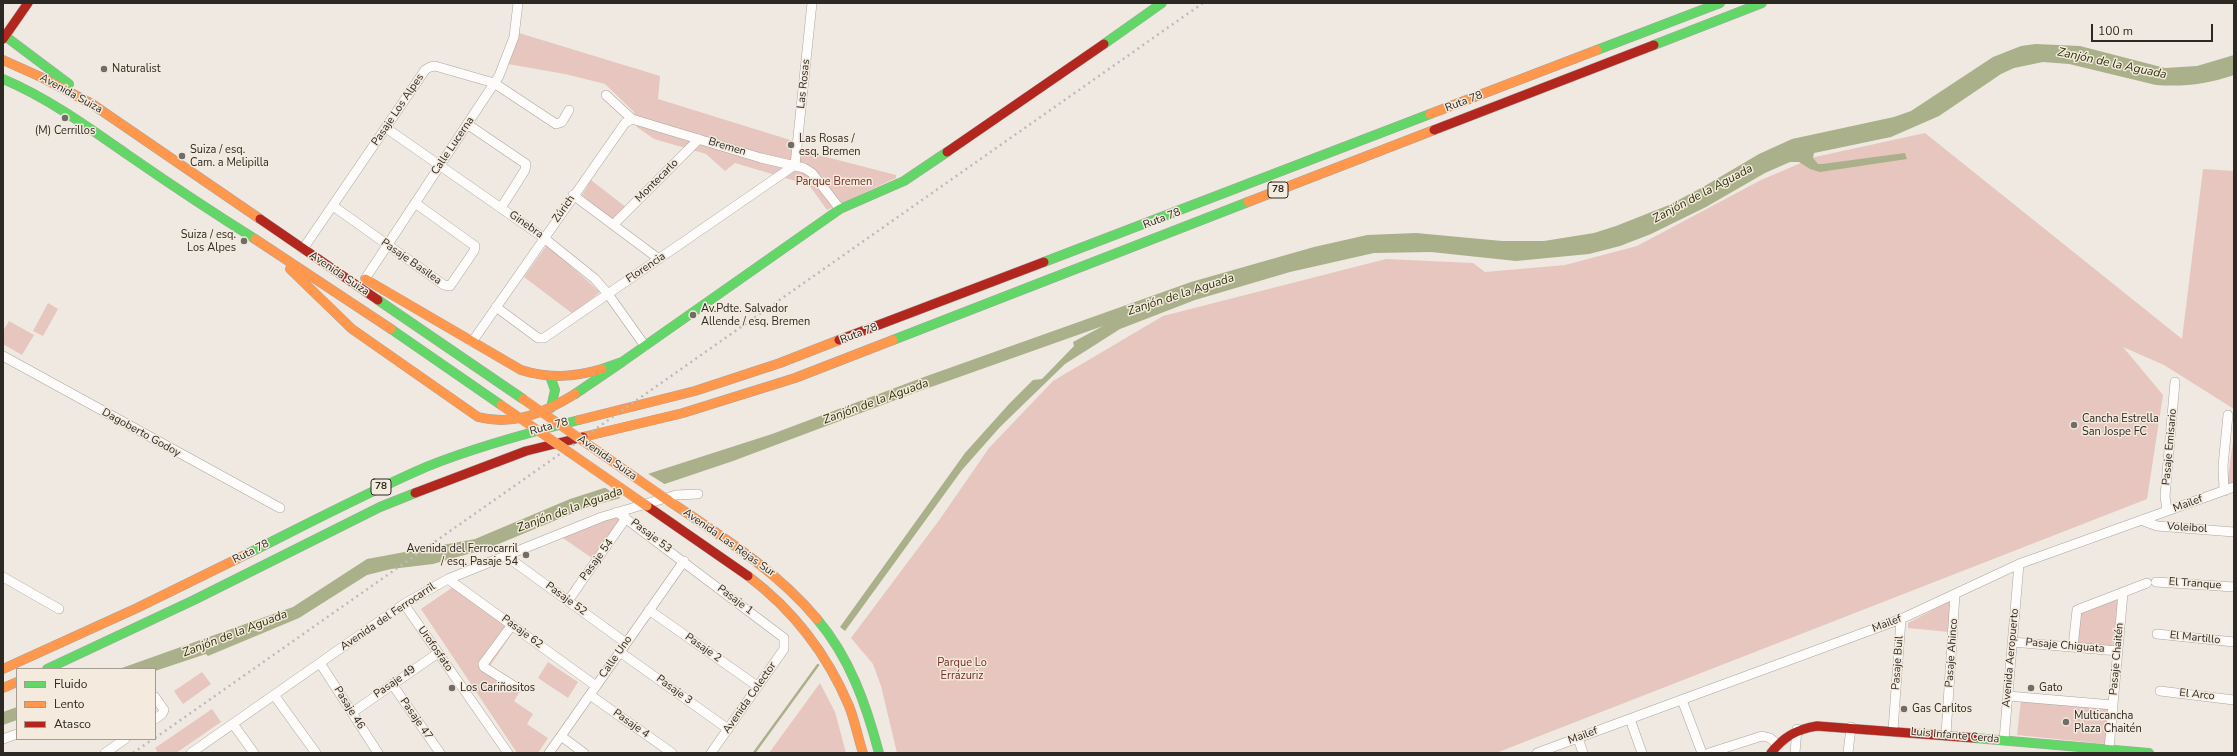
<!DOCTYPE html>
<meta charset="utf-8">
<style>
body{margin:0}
#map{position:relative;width:2237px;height:756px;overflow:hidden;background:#efe9e2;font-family:"Nunito Sans",sans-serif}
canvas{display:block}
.frame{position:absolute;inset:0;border:4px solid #2c2824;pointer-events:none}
.legend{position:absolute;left:16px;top:668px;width:140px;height:72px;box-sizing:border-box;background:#f4eadd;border:1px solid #a49c93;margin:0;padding:5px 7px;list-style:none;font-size:12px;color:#2c2824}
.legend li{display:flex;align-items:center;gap:8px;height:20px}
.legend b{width:20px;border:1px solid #a49c93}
.scale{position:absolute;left:2091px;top:24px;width:122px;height:18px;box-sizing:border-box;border:2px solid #2c2824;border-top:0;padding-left:5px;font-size:12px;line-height:14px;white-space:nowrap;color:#2c2824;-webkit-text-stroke:3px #f4eadd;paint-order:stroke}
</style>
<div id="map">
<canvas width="2237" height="756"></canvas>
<div class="frame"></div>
<ul class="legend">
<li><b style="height:5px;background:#63d668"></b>Fluido</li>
<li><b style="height:5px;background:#ff974d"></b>Lento</li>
<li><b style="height:5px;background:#b3261e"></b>Atasco</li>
</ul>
<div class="scale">100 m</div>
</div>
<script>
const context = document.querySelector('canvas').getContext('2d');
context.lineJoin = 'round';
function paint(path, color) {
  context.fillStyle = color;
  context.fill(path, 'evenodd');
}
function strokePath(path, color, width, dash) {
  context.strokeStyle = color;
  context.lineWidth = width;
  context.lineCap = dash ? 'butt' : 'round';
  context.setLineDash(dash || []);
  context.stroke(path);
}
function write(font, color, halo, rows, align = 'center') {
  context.font = font + ' "Nunito Sans",sans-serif';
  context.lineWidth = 3;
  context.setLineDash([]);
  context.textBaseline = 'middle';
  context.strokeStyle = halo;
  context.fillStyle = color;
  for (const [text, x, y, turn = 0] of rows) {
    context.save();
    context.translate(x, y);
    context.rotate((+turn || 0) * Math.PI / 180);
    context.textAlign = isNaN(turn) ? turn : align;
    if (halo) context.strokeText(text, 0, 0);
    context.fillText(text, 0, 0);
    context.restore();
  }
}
const green = new Path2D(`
 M519 33 660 76 658 99 800 143 799 150 896 175V178L827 210 809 185 735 163 725 171 706 154 654 139 637 127 634 112 605 84 565 74 508 64Z
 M1925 133 2182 339 2203 169 2234 171V409L2164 365 2123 347 2163 395 2147 499 1496 753H897L881 686 873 664 851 638 940 519 989 448 1053 381 1163 316 1386 259 1473 263 1485 272 1565 265 1637 246 1761 180 1815 157Z
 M591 180 627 208 614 221 582 195Z
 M547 245 600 292 573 314 524 277Z
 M48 303 58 309 43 336 33 331Z
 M9 321 34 335 22 355 3 344V331Z
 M2234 434V482L2227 485Z
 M618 514 624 518 592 558 560 536Z
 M453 587 515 629 490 666 522 688 514 701 533 714 527 724 548 738 538 753H517L421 609Z
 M2115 599 2118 602 2112 648 2074 645 2078 613Z
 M1952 600 1949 632 1908 628V623Z
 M548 662 578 682 568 698 538 678Z
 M202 672 211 684 183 704 174 691Z
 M820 683 835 712 846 753H769Z
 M2021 700 2108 706 2106 744 2017 735Z
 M212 709 221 722 176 753H158L155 748Z`);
const water = new Path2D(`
 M2036 44 2080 46 2165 68 2197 66 2234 55V75C2208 84 2184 87 2156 85L2069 64 2043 62 2014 68 2001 74 1939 116 1891 137 1819 152 1814 153 1813 158 1818 164H1822L1905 153 1907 159 1820 172 1810 169 1799 162H1790L1765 173 1706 207 1651 234 1620 246 1589 254 1516 261 1431 252 1374 253 1290 272 1195 300 1120 329 1065 364 1000 427 962 470 845 631 840 627 965 453 1009 404 1033 380 1042 379 1074 346 1073 342 1103 326 917 392 733 461 638 493 585 508 489 548 433 564 391 569 367 575 299 618 208 656 206 654 155 671V669H119L293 607 367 559 475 539 570 499 772 434 924 377 1191 282 1314 247 1367 235 1416 233 1502 241H1544L1594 233 1616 226 1669 205 1703 187 1759 154 1792 139 1894 117 1911 111 1993 57 2021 46Z
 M17 707V720L3 725V712Z`);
const pier = new Path2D(`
 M647 473 666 485 622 499 604 487Z`);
const stream = new Path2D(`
 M754 753 818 665`);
const street = new Path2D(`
 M606 95 632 119 761 158 804 168 812 173 840 209
 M467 124 526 164 525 170 501 208
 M386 128 544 238 595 279 608 294 645 346
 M795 165 812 3
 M573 195 659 259
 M333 206 444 285 450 286 474 251 475 246 415 203
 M614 224 699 139
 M303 249 425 70 430 67 435 66 494 83 556 124 562 122 569 110
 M365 279 499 76 514 37 518 3
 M496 307 538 338H544L795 165
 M472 342 625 123 632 119
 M3 356 280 508
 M2224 491 2223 466 2228 415
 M2167 511 2165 496 2175 382
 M617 512 784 638V649L711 753
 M2141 520 2157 526 2234 532
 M506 556 626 643
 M3 577 59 609
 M448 579 596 686
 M2156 582 2234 587
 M568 601 626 518
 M404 604 508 753
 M649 610 757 686
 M512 625 483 664 484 667 517 688
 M2157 634 2234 642
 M2012 642 2118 651
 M2073 647 2077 610 2147 583
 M620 652 728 729
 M320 663 378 753
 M392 684 440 753
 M2160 691 2234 700
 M274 695 316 753
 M590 695 672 753
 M2008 696 2113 705
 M155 697 164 710 162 714 155 719
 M1682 700 1702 753
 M353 712 438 653
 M1630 719 1642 753
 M233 724 254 753
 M1893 730 1901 619
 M1946 735 1955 594
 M561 736 584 753
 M1578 738 1583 753
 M3 739 17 734
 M2004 740 2019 564
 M2109 749 2123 593
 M105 753 125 739
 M191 753 404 604 448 579 602 517 676 495 698 494
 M549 753 684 561
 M1537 753 1901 619 2019 564 2234 487
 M1709 753 1762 736 1770 738 1777 744
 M1795 753 1797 729
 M1848 753 1851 727`);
const fast = new Path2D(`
 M5 36 69 84
 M1104 44 1162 3
 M1654 45 1762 3
 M1597 50 1720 3
 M3 79C48 98 88 127 128 155 170 184 212 212 255 239
 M1044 262 1430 114
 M378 300 523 399
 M391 329 501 405
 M893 340 1248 202
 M602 369 622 362 840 209 904 181 947 152
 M550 376 555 390 551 408
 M575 394 622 362
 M249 553C307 524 366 493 426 467 475 447 527 433 579 420
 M817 619C850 658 866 704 879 753
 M47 669 194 600 380 507 415 493
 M1975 738 2149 753`);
const slow = new Path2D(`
 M3 60 43 78 92 104 260 219
 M1430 114 1597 50
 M1248 202 1434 130
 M255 239 391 329
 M290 269 352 329 478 417C514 426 544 413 575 394
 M365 279 521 370C549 379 574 377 602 369
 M579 420 695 391 780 363 839 340
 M583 437 683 413 795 378 893 340
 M669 501C721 536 776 570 817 619
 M748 576C793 610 827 654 849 706 855 721 858 738 863 753
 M3 669 137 608 249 553
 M3 688 17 682`);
const jam = new Path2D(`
 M3 39 28 3
 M1434 130 1654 45
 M947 152 1104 44
 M260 219 378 300
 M839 340 1044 262
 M415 493 526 451 583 437
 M647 506 748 576
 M1771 753C1783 737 1797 729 1817 726L1975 738`);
const rail = new Path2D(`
 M155 738 1203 3
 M133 753 153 739`);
const slowBridge = new Path2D(`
 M523 399 669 501
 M501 405 647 506`);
const markers = [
 [104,69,4,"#706c66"],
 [65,118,4,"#706c66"],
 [791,145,4,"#706c66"],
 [182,156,4,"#706c66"],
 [244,241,4,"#706c66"],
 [693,315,4,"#706c66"],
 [2074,425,4,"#706c66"],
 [526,555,4,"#706c66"],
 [452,688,4,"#706c66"],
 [2031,688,4,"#706c66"],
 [1904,709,4,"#706c66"],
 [2066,722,4,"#706c66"]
];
const shields = [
 [1278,190,20],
 [381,487,20]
];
const shieldNames = [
 ["78",1278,190],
 ["78",381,487]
];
const poiNames = [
 ["Naturalist",112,69],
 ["(M) Cerrillos",65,131,"center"],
 ["Las Rosas /",799,139],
 ["esq. Bremen",799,152],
 ["Suiza / esq.",190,150],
 ["Cam. a Melipilla",190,163],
 ["Suiza / esq.",236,235,"right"],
 ["Los Alpes",236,248,"right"],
 ["Av.Pdte. Salvador",701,309],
 ["Allende / esq. Bremen",701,322],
 ["Cancha Estrella",2082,419],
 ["San Jospe FC",2082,432],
 ["Avenida del Ferrocarril",518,549,"right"],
 ["/ esq. Pasaje 54",518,562,"right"],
 ["Los Cariñositos",460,688],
 ["Gato",2039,688],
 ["Gas Carlitos",1912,709],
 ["Multicancha",2074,716],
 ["Plaza Chaitén",2074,729]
];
const streetNames = [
 ["Las Rosas",804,84,-84],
 ["Avenida Suiza",71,94,29],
 ["Ruta 78",1464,102,-21],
 ["Pasaje Los Alpes",398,110,-56],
 ["Calle Lucerna",453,146,-56],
 ["Bremen",727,147,17],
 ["Montecarlo",657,181,-45],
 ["Zúrich",564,209,-55],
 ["Ruta 78",1162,219,-21],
 ["Ginebra",526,225,35],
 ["Pasaje Basilea",411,262,35],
 ["Florencia",646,268,-34],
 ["Avenida Suiza",339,274,34],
 ["Ruta 78",859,334,-21],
 ["Ruta 78",549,427,-15],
 ["Dagoberto Godoy",141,433,29],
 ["Pasaje Emisario",2170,447,-85],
 ["Avenida Suiza",607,458,35],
 ["Mailef",2188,504,-20],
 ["Voleibol",2187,528,4],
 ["Pasaje 53",651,536,37],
 ["Avenida Las Rejas Sur",729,543,35],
 ["Ruta 78",251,552,-27],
 ["Pasaje 54",597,560,-54],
 ["El Tranque",2195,584,4],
 ["Pasaje 52",566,599,36],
 ["Pasaje 1",735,600,37],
 ["Avenida del Ferrocarril",388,617,-34],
 ["Mailef",1887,624,-21],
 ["Pasaje 62",522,632,36],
 ["El Martillo",2195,638,6],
 ["Pasaje Chiguata",2065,646,5],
 ["Pasaje 2",703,648,35],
 ["Urofosfato",435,649,55],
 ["Pasaje Ahinco",1952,653,-86],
 ["Calle Uno",616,657,-55],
 ["Avenida Aeropuerto",2011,658,-85],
 ["Pasaje Chaitén",2117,659,-85],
 ["Pasaje Buil",1898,663,-86],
 ["Pasaje 49",395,682,-35],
 ["Pasaje 3",674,690,36],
 ["El Arco",2197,695,6],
 ["Avenida Colector",750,698,-55],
 ["Pasaje 46",349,708,58],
 ["Pasaje 47",416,719,55],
 ["Pasaje 4",631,724,35],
 ["Mailef",1583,736,-20],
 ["Luis Infante Cerda",1955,736,5]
];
const parkNames = [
 ["Parque Bremen",834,182],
 ["Parque Lo",962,663],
 ["Errázuriz",962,676]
];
const waterNames = [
 ["Zanjón de la Aguada",2112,64,12],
 ["Zanjón de la Aguada",1703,194,-28],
 ["Zanjón de la Aguada",1181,295,-18],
 ["Zanjón de la Aguada",876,402,-20],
 ["Zanjón de la Aguada",570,510,-20],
 ["Zanjón de la Aguada",235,634,-21]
];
paint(green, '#e6c6be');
paint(water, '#aab08a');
paint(pier, '#efe9e2');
strokePath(stream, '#aab08a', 2.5);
strokePath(street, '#a9a5a0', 10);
strokePath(fast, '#a9a5a0', 10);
strokePath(slow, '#a9a5a0', 10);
strokePath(jam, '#a9a5a0', 10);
strokePath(street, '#fdfcfb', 9);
strokePath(fast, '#63d668', 9);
strokePath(slow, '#ff974d', 9);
strokePath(jam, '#b3261e', 9);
strokePath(rail, '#bcbab8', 2.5, [2, 4]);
strokePath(slowBridge, '#c2b7af', 10, []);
strokePath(slowBridge, '#ff974d', 9);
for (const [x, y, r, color] of markers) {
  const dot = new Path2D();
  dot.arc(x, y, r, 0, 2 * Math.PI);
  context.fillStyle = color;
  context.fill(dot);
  strokePath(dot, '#f4eadd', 1.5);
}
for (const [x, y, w] of shields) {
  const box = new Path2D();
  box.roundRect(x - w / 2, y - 8, w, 16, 3);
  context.fillStyle = '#f4eadd';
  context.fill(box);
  strokePath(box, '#2c2824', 1);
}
write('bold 10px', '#2c2824', null, shieldNames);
write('11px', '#2c2824', '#f4eadd', poiNames, 'left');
write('11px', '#2c2824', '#f4eadd', streetNames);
write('11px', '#732b23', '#f4eadd', parkNames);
write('italic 12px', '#2b3208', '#f4eadd', waterNames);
</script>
